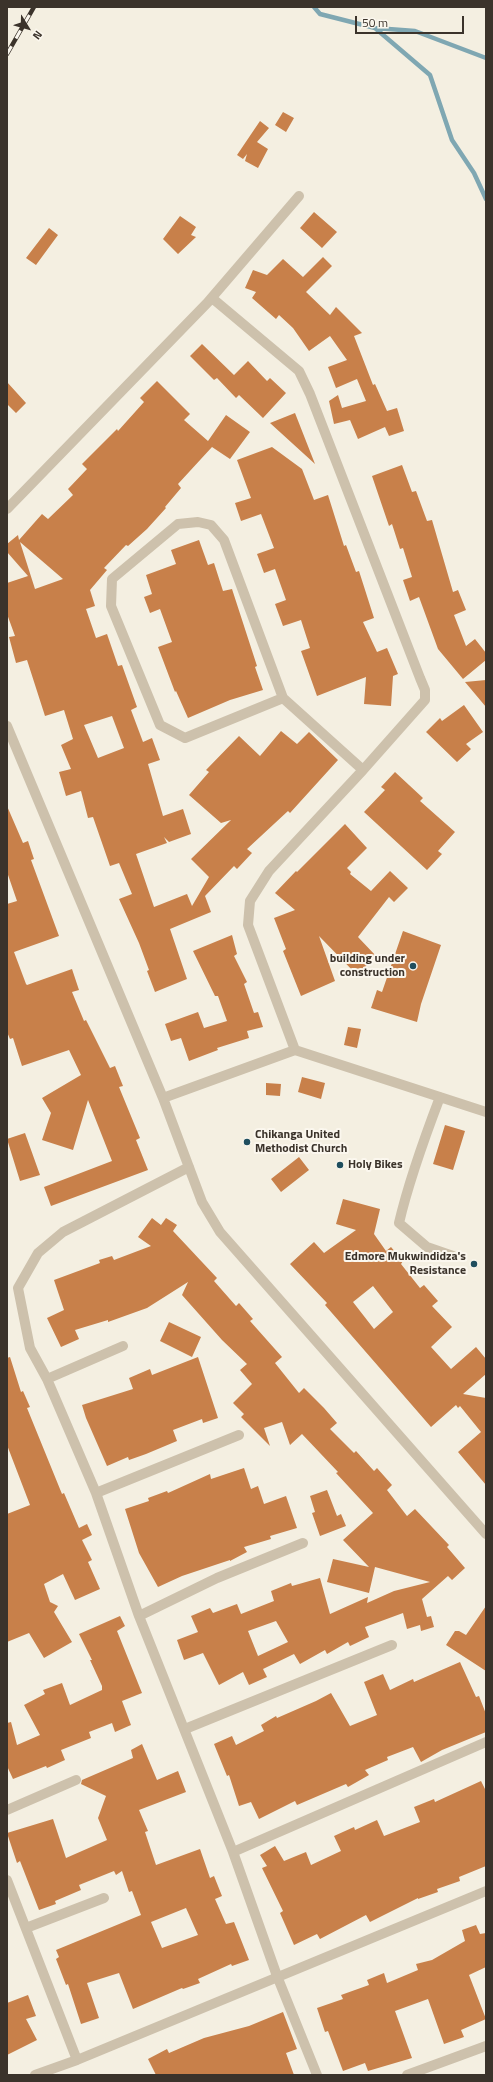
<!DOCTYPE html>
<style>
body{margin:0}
#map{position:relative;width:493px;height:2082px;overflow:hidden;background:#f4efe1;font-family:"Titillium Web",sans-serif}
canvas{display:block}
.frame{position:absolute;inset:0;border:8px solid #3b332b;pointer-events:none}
.north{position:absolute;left:8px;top:8px;width:40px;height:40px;-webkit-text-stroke:3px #fbf7ee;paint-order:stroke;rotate:127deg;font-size:11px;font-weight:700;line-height:16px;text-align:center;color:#3b332b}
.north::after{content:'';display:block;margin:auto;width:14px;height:18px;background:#3b332b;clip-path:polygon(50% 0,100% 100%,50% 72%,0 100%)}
.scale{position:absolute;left:355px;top:16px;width:109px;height:18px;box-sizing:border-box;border:2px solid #3b332b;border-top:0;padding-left:5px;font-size:12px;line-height:14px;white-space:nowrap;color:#3b332b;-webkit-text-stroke:3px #fbf7ee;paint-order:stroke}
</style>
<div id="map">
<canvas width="493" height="2082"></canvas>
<div class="frame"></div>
<div class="north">N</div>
<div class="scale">50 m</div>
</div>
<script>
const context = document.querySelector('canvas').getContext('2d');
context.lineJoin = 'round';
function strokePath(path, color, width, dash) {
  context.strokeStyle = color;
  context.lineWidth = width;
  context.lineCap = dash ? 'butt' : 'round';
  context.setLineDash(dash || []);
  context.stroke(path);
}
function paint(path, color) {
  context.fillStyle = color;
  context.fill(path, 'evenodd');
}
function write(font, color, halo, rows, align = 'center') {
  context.font = font + ' "Titillium Web",sans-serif';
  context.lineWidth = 4;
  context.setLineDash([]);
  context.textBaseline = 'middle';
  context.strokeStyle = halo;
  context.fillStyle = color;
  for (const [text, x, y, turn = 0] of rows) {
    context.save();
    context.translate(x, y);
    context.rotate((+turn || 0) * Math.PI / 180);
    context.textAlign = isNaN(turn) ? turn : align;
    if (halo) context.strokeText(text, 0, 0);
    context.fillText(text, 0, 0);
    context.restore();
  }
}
const stream = new Path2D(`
 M314 7 320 14 375 28 415 31 486 58
 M375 28 430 75 452 140 474 173 486 199`);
const building = new Path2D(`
 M283 112 294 118 286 132 275 125Z
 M260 121 269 128 257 142 268 149 258 168 245 161 247 154 243 159 237 155Z
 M314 212 337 232 322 248 300 228Z
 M180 216 196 227 191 235 196 237 178 254 163 239Z
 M49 228 58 235 36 265 26 258Z
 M323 257 332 266 306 292 330 315 336 307 362 333 354 336 373 385 375 384 387 411 397 408 404 431 389 436 385 427 358 439 350 420 334 424 329 401 338 395 342 408 366 401 357 379 336 388 328 367 347 360 330 336 309 351 293 328 279 315 276 319 252 298 256 292 245 288 253 270 267 275 283 259 303 277Z
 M202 344 234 375 248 361 267 381 270 378 286 393 263 418 239 395 236 398 217 378 214 380 190 356Z
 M157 381 190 414 184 420 208 441 226 415 250 432 230 459 212 447 178 484 181 488 165 507 166 508 147 529 128 546 126 545 104 568 107 570 90 590 95 606 86 609 96 638 107 634 118 666 122 665 137 707 131 710 143 742 152 738 160 760 148 764 163 816 183 809 191 834 169 842 164 837 167 843 136 854 154 907 187 894 192 906 209 877 191 859 231 820 221 823 189 795 209 772 206 770 239 736 260 756 281 731 297 744 309 732 338 760 290 813 288 811 247 849 252 853 237 869 234 866 205 896 211 912 170 929 187 979 155 992 147 971 149 970 139 943 119 899 132 894 119 863 110 866 93 817 88 818 81 791 66 796 59 772 71 769 61 745 73 739 64 710 45 716 27 660 16 663 9 637 15 636 7 614V583L28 576 7 552V544L18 535 19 540 42 514 48 519 73 495 68 489 87 469 82 464 117 429 118 431 144 402 140 398ZM20 542 63 579 35 589ZM112 716 124 748 98 758 84 725Z
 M7 382 26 403 16 413 7 404Z
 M295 413 315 464 270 423Z
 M272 447 302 469 314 500 328 495 344 546 346 545 356 572 359 571 374 618 363 622 377 652 387 648 398 674 393 676 391 706 364 704 366 677 317 696 301 651 310 648 301 620 283 626 275 604 286 600 275 569 264 573 257 554 274 548 261 514 241 521 235 503 251 498 237 460Z
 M402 465 412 492 416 491 427 521 432 520 453 592 458 590 466 610 454 615 466 646 475 639 486 653V660L463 679 438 649 419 597 410 601 403 580 412 577 403 548 400 549 392 524 389 526 372 476Z
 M199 540 208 565 214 563 223 591 232 589 257 666 255 667 263 690 230 700 188 718 176 691 175 692 158 647 172 642 160 609 150 613 144 597 152 594 146 575 176 564 171 550Z
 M486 680V707L465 682Z
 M464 705 483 732 466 744 471 749 457 762 426 732 440 718 442 721Z
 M395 772 423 798 420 801 455 832 438 851 442 854 427 870 364 812 385 790 381 787Z
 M7 806 23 843 28 841 34 859 31 860 59 936 14 952 26 984 27 985 72 969 79 990 72 992 84 1021 86 1020 110 1068 115 1066 123 1086 119 1087 140 1138 136 1140 148 1170 51 1206 44 1187 112 1161 88 1100 73 1150 42 1140 51 1113 42 1098 81 1075 69 1050 22 1066 13 1038 10 1039 7 1032V904L17 901 7 872Z
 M345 824 367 848 347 868 351 872 350 874 371 891 390 871 408 888 394 902 389 897 358 937 376 956 357 975 319 936 335 981 301 996 283 951 286 949 274 918 295 910 275 893 296 871 297 872Z
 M403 931 441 945 421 1004 417 1022 371 1008 377 990 382 992Z
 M232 935 237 954 234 956 247 982 244 984 254 1013 258 1012 263 1027 247 1031 249 1038 217 1048 218 1050 189 1061 181 1038 171 1041 165 1024 198 1012 204 1028 227 1021 218 996H215L193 951Z
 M348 1027 361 1029 357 1048 344 1045Z
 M302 1077 325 1083 321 1099 298 1092Z
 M266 1083 281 1084 280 1096 266 1095Z
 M445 1125 465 1131 453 1170 433 1164Z
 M25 1133 40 1175 20 1181 7 1139Z
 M299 1157 309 1170 281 1192 271 1179Z
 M343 1199 380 1209 374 1234 386 1251 391 1247 403 1261 401 1264 420 1288 424 1285 438 1301 432 1306 452 1327 431 1347 451 1369 476 1347 486 1359V1374L463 1394 486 1398V1485L458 1452 481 1432 460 1406 458 1408 456 1405 431 1427 325 1305 327 1303 290 1264 314 1242 324 1253 356 1230 336 1224ZM373 1286 393 1312 374 1329 353 1302Z
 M152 1218 161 1225 166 1218 177 1225 173 1231 217 1278 214 1281 236 1306 239 1303 253 1319 250 1321 282 1357 275 1363 299 1393 304 1388 324 1408 337 1423 330 1429 354 1453 356 1451 374 1471 377 1468 392 1485 387 1490 407 1516 415 1509 449 1545 447 1547 465 1568 452 1580 448 1576 422 1599 427 1617 431 1616 434 1627 421 1631 420 1625 407 1629 403 1613 365 1627 369 1637 350 1646 348 1642 327 1654 325 1650 300 1664 294 1654 263 1669 267 1677 249 1685 243 1672 219 1685 203 1653 184 1660 177 1640 198 1632 191 1616 210 1608 213 1613 237 1604 241 1614 274 1601 271 1591 291 1583 292 1586 320 1578 330 1614 368 1597 367 1603 394 1591 430 1582 375 1567 369 1593 327 1582 333 1559 369 1567 343 1540 373 1513 336 1473 338 1472 302 1434 290 1445 282 1422 264 1428 270 1446 241 1417 244 1414 233 1403 252 1384 240 1370 247 1364 222 1340 182 1295 188 1282 147 1308 108 1322V1320L75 1330 79 1339 61 1347 47 1318 64 1310 54 1280 100 1263 99 1260 112 1256 114 1260 151 1246 138 1237ZM276 1621 288 1642 258 1656 248 1631Z
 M169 1322 201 1337 192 1357 160 1341Z
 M10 1357 21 1392 23 1391 30 1407 27 1408 62 1494 64 1493 79 1528 87 1524 92 1535 82 1540 92 1560 88 1562 100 1589 75 1600 63 1574 44 1584 50 1602 58 1606 54 1612 72 1642 44 1658 29 1633 7 1642V1514L30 1505 7 1445V1358Z
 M198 1357 218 1418 203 1423 202 1419 173 1430 177 1441 146 1454 129 1460 128 1457 107 1466 86 1418 82 1405 133 1389 129 1378 150 1369 152 1375Z
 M244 1468 251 1489 258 1486 264 1504 286 1496 297 1528 270 1536 271 1539 244 1547 247 1552 230 1561V1560L182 1576 158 1587 139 1553 125 1509 149 1501 148 1498 167 1491 168 1493 210 1474 211 1479Z
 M327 1490 337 1516 341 1514 346 1526 320 1536 312 1513 315 1512 310 1496Z
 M486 1606V1671L446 1645 455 1631H459L466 1635Z
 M120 1616 125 1626 117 1631 142 1693 122 1701 131 1725 115 1732 112 1723 89 1732 91 1738 61 1750 65 1760 47 1768 46 1766 13 1779 7 1766V1723L11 1722 17 1745 40 1735 24 1705 45 1694 43 1690 62 1683 70 1705 102 1690V1686L90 1660H92L79 1634Z
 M460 1662 476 1697 479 1696 486 1714V1732L442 1750 421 1762 413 1747 387 1757 388 1760 365 1770 369 1775 348 1787 346 1784 297 1805 295 1801 259 1819 251 1802 239 1806 229 1775 227 1776 214 1744 232 1736 236 1745 264 1731 261 1725 276 1716 277 1718 316 1701 331 1693 350 1726 377 1715 364 1682 383 1674 390 1690 413 1679 414 1682Z
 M142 1744 157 1780 178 1771 186 1792 139 1810 148 1831 145 1832 156 1865 200 1849 210 1878 214 1876 222 1896 215 1899 226 1924 234 1922 249 1960 232 1966 231 1964 198 1979 200 1983 183 1989 182 1988 133 2009 119 1973 87 1983 99 2018 81 2024 68 1984 66 1985 56 1959 59 1957 56 1950 141 1915 132 1891 129 1892 122 1871 116 1875 114 1871 79 1885 81 1890 55 1901 56 1904 39 1910 20 1861 17 1863 7 1833 53 1819 66 1858 107 1840 98 1818 106 1796 81 1784 82 1780 133 1758 131 1750ZM186 1908 198 1935 162 1948 151 1922Z
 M481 1781 486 1791V1866L459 1877 460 1881 437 1889 438 1892 418 1899V1898L370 1922 366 1915 320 1939 317 1934 294 1945 280 1913 283 1911 262 1868 267 1866 260 1855 275 1846 284 1861 306 1852 311 1865 341 1851 334 1836 354 1827 355 1830 377 1820 384 1836 420 1822 414 1807 434 1799 435 1802Z
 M476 1925 480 1934 486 1933V1967L469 1975 486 2019 461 2030 464 2037 444 2044 428 1999 395 2011 412 2058 368 2071 365 2063 343 2071 328 2031 325 2032 317 2008 343 1999 341 1995 369 1985 367 1980 384 1973 387 1983 418 1970 416 1964 432 1960 465 1941 462 1930Z
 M28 1995 36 2016 26 2019 37 2040 7 2055V2003Z
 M283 2012 297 2049 286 2053 294 2075H156L148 2059 167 2049 169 2053 204 2038 249 2026Z`);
const minor = new Path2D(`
 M208 302 299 196
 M7 509 212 298 299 371 310 394 420 678 425 690V700L363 770 269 871 250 901 248 925 295 1050
 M283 698 185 738 160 725 111 606 112 579 178 524 198 522 211 525 224 540 283 698 363 770
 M7 726 163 1098 202 1202 220 1232 486 1534
 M440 1097C424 1139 409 1180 399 1223L427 1247 453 1256
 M163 1098 295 1050 486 1112
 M189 1167 63 1232 38 1253 18 1288 30 1348 47 1379 96 1493 139 1616 233 1852
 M47 1379 123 1346
 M96 1493 239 1435
 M139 1616 217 1578 303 1543
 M185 1729 392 1645
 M7 1810 76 1780
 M7 1880 77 2060
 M26 1928 104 1898
 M35 2075 77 2060 486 1891
 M317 2075 277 1976 233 1852 486 1742
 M407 2075 486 2046`);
const rail = new Path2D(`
 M7 54 34 7`);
const markers = [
 [413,966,4,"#1f4e5e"],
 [247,1142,4,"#1f4e5e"],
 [340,1165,4,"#1f4e5e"],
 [474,1264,4,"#1f4e5e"]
];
const poiNames = [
 ["building under",405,959],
 ["construction",405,973],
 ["Chikanga United",255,1135,"left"],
 ["Methodist Church",255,1149,"left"],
 ["Holy Bikes",348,1165,"left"],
 ["Edmore Mukwindidza's",466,1257],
 ["Resistance",466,1271]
];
strokePath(stream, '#7fa7b2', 4.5);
paint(building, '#c8804a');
strokePath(minor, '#cdc1ac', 10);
strokePath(rail, '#3b332b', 4.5);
strokePath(rail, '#fbf7ee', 3, [9]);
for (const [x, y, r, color] of markers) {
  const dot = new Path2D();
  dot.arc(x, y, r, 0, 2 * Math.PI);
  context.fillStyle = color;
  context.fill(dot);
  strokePath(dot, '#fbf7ee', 1.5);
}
write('bold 12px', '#3b332b', '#fbf7ee', poiNames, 'right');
</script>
